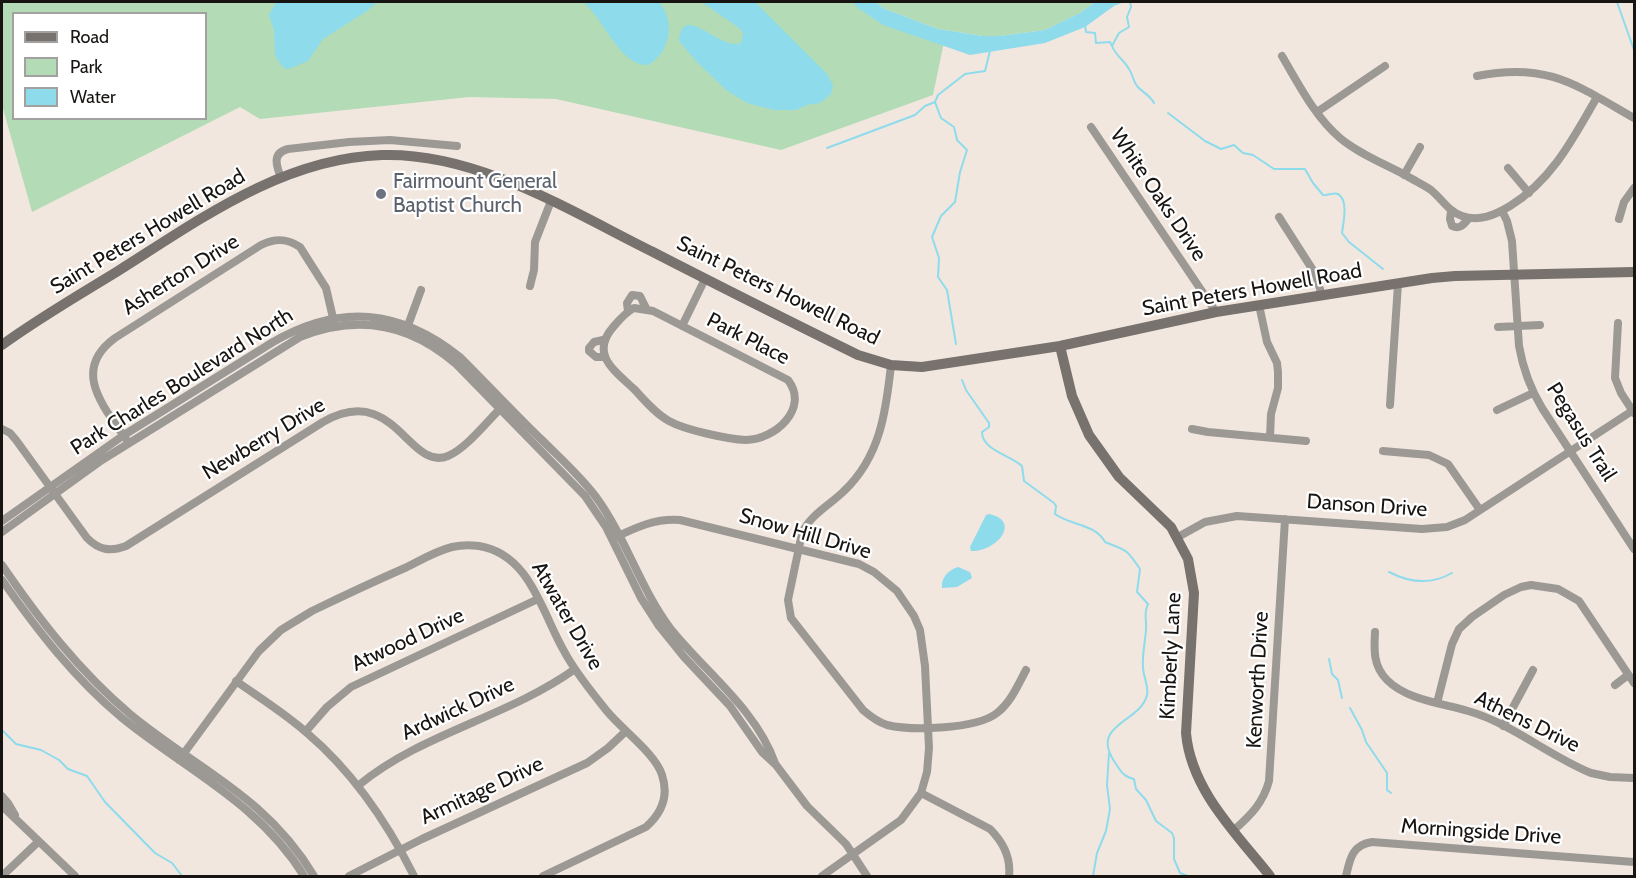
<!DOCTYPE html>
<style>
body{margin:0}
#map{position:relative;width:1636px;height:878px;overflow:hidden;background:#f1e7df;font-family:Cabin,sans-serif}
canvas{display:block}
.frame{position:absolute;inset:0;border:3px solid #181412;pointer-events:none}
.legend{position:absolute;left:12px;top:12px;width:195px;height:108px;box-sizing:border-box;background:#fff;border:2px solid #a3a1a0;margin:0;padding:8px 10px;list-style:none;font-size:18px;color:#181412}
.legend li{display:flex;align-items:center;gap:12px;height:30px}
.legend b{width:30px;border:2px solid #a3a1a0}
</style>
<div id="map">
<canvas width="1636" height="878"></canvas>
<div class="frame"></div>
<ul class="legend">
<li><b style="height:8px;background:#77726d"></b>Road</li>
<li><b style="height:16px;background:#b3dbb6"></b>Park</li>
<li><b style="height:16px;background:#8edbec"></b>Water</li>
</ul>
</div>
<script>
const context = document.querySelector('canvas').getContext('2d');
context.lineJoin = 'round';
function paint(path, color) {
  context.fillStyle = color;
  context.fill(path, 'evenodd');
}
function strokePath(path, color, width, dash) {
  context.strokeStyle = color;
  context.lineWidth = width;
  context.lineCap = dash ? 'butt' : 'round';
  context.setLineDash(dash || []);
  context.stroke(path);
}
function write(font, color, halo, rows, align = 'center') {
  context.font = font + ' Cabin,sans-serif';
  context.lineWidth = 4.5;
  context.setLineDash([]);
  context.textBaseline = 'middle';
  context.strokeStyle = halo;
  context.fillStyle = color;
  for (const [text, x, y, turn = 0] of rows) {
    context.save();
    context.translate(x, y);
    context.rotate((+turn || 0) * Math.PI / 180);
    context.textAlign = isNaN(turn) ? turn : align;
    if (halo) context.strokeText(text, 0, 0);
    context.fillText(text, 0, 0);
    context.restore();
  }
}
const green = new Path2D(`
 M2 2H869L944 42 933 95 781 150 556 99 469 97 260 119 240 107 32 212 2 105ZM14 14H206V118H14Z
 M875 2H1095L1080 13 1045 30 1000 36H983L938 29 885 9Z`);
const water = new Path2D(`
 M276 2H377L367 11 323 39 308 61 291 68 286 69 281 65 275 55 274 30 269 15Z
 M583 2H659C676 21 670 53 648 65 619 66 604 18 583 2Z
 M702 2H755L827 74 833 85 831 94 820 103 807 105 796 110H774L747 103 726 90 696 61 679 41C682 0 720 52 741 43L743 33 739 28Z
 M853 2H875L885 9 938 29 983 36H1000L1045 30 1080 13 1095 2H1124L1114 6 1085 27 1045 43 970 55 883 25 858 8Z
 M989 514C1022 521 997 552 971 551L970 547 986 515Z
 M958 567 970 572 972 578 957 587 942 588C941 578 948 570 958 567Z`);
const stream = new Path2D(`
 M1130 2 1131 7 1127 17 1129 27 1119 33 1112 46C1116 56 1124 60 1129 69 1133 75 1133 81 1137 86 1143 93 1150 95 1154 103
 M1617 2 1634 50
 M1085 25 1086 32 1095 33 1096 43 1110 42 1112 46
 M935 102 941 118 954 127 957 140 967 150 960 172 955 202 941 216 932 237 939 258 938 277 947 290 956 344
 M1168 113 1205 141 1221 149 1234 145 1243 153 1253 155 1274 169H1305L1313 183 1323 195C1327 196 1334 192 1338 194 1349 200 1343 224 1342 233L1349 242 1383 269
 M827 148 915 115 925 106 935 102 938 95 965 74 985 71 990 51
 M962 380 966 390 989 423V427L982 432C982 450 1010 455 1022 466L1024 481 1054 503 1056 506 1055 514C1072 526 1095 524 1105 542 1127 551 1126 548 1140 569L1137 592 1148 604C1143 615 1147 619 1146 630 1145 643 1142 655 1143 667 1143 676 1149 686 1147 695 1141 722 1090 724 1114 761 1120 770 1123 777 1134 779L1136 789 1146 800 1156 821 1172 833 1174 838V859L1180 873 1188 876
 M1389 572C1410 583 1431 585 1452 573
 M1329 659 1332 674 1338 680 1342 698
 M1350 708 1362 730 1366 742 1387 773V790L1391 793
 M2 730 16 744 41 750 59 760 68 769 87 776 105 802 155 853 172 863 182 876
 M1093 876 1097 853 1106 831 1110 809 1107 785 1109 753`);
const street = new Path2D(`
 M1282 56C1298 83 1315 117 1340 138 1359 154 1385 164 1407 176 1415 181 1424 185 1431 190 1442 199 1448 211 1462 216 1479 222 1495 215 1510 206 1552 180 1573 139 1597 97
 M1477 76C1548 62 1576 85 1634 118
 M1317 112 1385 66
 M1091 127 1216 312
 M1508 168 1529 193
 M1404 175 1420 147
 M281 178C276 165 272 153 288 149L349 142 390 140 457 146
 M1451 211 1450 219 1452 226C1460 230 1464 224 1469 218
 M1502 211 1507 221 1512 241 1519 346C1523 369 1530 388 1542 408L1634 549
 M1279 217 1316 275 1322 296
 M1619 219 1624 202 1634 188
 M530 286 534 270 535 242 551 201
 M1259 305 1267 342 1277 363 1278 372V388L1271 414 1270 437
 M634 308 653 311 788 380C810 409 774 440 746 440 727 439 685 430 669 421 656 414 645 401 635 390 614 370 589 354 614 326 620 319 626 312 634 308Z
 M628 311 627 303 632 295 640 296 646 308
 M1618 323 1615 378 1621 393 1634 413
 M682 326 705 279
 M1498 327 1540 325
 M407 328 421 290
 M603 340 594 342 589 348V351L596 357H604
 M891 365C886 412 880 457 844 491 830 505 811 514 802 533L788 600 791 618 863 710C871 717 878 722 887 725 912 731 977 729 997 713 1011 702 1018 685 1026 670
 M1390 405 1398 284
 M1497 410 1533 393
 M2 429 10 433 16 440 87 538C99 550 110 552 126 546L323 422C395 381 408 472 448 456 467 448 488 420 503 406
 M1192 429 1208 432 1306 441
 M126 439C103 406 71 370 115 338L261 245C275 238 287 238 300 247L326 288 334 322
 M1383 451 1429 455 1448 464 1480 510
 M2 521 124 435 273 342C340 303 400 309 460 357 488 385 515 414 543 441 561 459 581 477 596 497 626 538 640 588 670 628 705 672 756 709 775 763
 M2 532 102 460 300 337C357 314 409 323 456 364L585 496 606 527 641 598 659 626 684 657 730 706 762 752 776 765 807 806 846 844 867 876
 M616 537C637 527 656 518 680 520L859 564 874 572 897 591 914 616 920 630 925 666 929 748 927 772 921 793 901 820 822 876
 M1178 537 1205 522 1237 516 1422 529 1447 527 1465 520 1632 411
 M2 565C39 619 79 671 130 714 198 770 266 796 314 876
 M2 580C37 630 74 678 122 718 186 770 259 803 304 876
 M1375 632C1374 650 1373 666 1387 680 1407 700 1441 703 1468 711 1511 723 1549 756 1591 773L1610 777 1634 778
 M236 681C260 698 286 714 307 733 354 773 387 822 414 876
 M1615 685 1628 675
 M1437 703 1452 644 1459 629 1472 617 1504 595 1521 587 1531 585 1558 589 1579 601 1634 683
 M1503 726 1533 670
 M306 731 327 707 351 687 538 599
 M179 760 259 651 281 630 312 611C343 596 375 581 407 567 421 560 436 551 452 547 461 545 471 545 479 546 530 554 542 613 564 651 575 672 591 691 606 710 621 729 656 754 662 775 669 796 662 813 646 827L543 876
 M359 785C422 733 508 717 575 669
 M921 793 990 829C1003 842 1011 858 1009 876
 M2 796 8 803 15 815
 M2 806 75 876
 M1234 830C1251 815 1263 803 1269 781L1285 519
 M2 876 38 842
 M349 876 422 839 587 763 608 748 625 732
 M1346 876C1350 859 1352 845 1372 842L1634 862`);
const secondary = new Path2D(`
 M2 345C39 318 79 295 118 271 199 220 283 158 382 155 477 152 570 211 653 252 721 287 789 321 858 355L891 365 922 367 1060 346 1216 312 1432 278 1455 276 1634 272
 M1060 346 1072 396 1089 435 1119 477 1171 527 1188 559 1194 593 1186 733C1191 790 1236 833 1270 876`);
const markers = [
 [381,194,6,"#6b7280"]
];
const worshipNames = [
 ["Fairmount General",393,182],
 ["Baptist Church",393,206]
];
const streetNames = [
 ["White Oaks Drive",1158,195,56],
 ["Saint Peters Howell Road",148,232,-31],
 ["Asherton Drive",181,275,-32],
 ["Saint Peters Howell Road",1252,290,-10],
 ["Saint Peters Howell Road",778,291,26],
 ["Park Place",748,339,27],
 ["Park Charles Boulevard North",182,382,-32],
 ["Pegasus Trail",1581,432,58],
 ["Newberry Drive",264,439,-31],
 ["Danson Drive",1367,506,4],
 ["Snow Hill Drive",805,534,16],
 ["Atwater Drive",567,616,60],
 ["Atwood Drive",408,640,-25],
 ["Kimberly Lane",1171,656,-87],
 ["Kenworth Drive",1258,680,-87],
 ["Ardwick Drive",458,709,-25],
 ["Athens Drive",1527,722,26],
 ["Armitage Drive",482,791,-25],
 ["Morningside Drive",1481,832,4]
];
paint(green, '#b3dbb6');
paint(water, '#8edbec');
strokePath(stream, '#8edbec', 2);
strokePath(street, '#9c9995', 8);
strokePath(secondary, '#77726d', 10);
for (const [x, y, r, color] of markers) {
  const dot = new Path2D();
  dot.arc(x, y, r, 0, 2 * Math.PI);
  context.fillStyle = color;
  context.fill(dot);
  strokePath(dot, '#fff', 2);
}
write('21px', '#5b616d', '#fff', worshipNames, 'left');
write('21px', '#181412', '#fff', streetNames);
</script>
